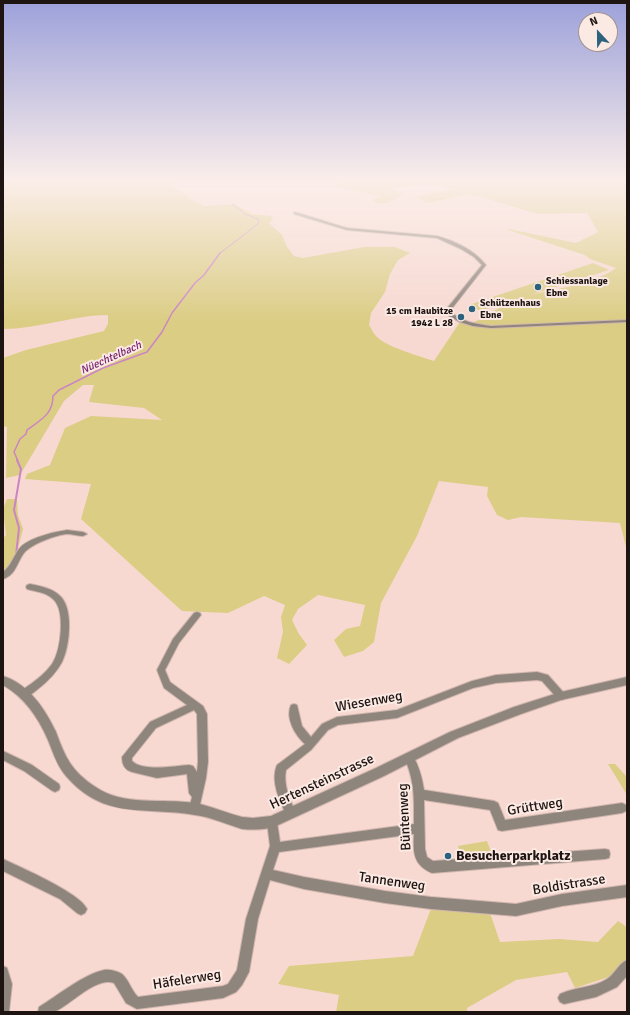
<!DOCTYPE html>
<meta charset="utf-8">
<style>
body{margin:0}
#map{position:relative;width:630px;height:1015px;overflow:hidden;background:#f7d9d1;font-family:Signika,sans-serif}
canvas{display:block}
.frame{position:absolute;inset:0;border:4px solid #1e1411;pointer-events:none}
.north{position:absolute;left:578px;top:12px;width:40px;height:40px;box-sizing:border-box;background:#fbe9e4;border:1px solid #a39490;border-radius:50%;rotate:338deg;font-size:11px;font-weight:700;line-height:16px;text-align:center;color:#1e1411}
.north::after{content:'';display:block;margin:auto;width:14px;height:18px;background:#2d627e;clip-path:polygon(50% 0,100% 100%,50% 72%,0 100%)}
</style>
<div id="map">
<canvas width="630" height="1015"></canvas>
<div class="frame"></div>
<div class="north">N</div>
</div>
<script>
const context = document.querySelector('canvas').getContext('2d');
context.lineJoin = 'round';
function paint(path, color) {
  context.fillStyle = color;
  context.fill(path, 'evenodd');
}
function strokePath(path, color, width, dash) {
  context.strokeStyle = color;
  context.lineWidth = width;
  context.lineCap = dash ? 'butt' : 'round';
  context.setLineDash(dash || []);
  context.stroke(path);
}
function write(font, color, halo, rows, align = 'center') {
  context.font = font + ' Signika,sans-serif';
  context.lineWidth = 4;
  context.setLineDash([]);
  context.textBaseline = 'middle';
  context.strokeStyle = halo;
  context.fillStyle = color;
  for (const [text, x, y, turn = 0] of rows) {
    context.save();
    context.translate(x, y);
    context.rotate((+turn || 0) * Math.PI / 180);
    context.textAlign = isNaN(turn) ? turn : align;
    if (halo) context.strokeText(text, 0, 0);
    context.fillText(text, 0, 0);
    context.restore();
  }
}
const green = new Path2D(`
 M3 180H187L175 183 173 186 191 199 204 206 234 204 252 214 271 216 273 219 269 223 282 235 287 247 294 256 303 258 364 247H395L410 253 398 260 390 274 385 292 371 313 369 325C371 328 373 333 376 336 386 347 419 356 434 361L460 322 469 324 489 316 488 314C501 307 513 301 527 296 556 288 591 286 616 268L590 259 585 255 508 230 509 229 576 243 598 232 587 213 538 214 471 194 427 203 416 197 452 189C446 186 440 186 433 185 427 184 423 187 417 185L394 188V190L403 194C394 201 382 208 372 200L380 196 332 186 347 180H627V551L620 523 521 517 508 520 497 515 487 496 488 487 439 481 417 536 381 603 374 642 363 651 344 657 334 640 346 629 360 626 365 605 318 595 298 609 292 620 299 634 307 645 289 664 277 658 283 632 281 617 285 605 264 596 228 613 182 611 81 519 91 484 25 479 27 474 50 465 65 428 91 416 162 420 144 408 89 402 94 385H83L64 401 20 475 6 478 7 427 3 426V358L26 350 104 331 108 324V315C73 315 39 329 3 329Z
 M593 263 609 270 480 311 469 305Z
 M7 499H17L18 515 23 529 15 560 3 572V538L6 535 3 509Z
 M608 764H615L627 777V795Z
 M487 841 494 860 463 863 458 846Z
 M432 906 489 910 500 942 559 939 598 942 618 921 627 927V960L609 977 575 988 567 972 516 980 467 1008V1012H336L339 995 278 984 289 966 413 956Z`);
const streamFar2 = new Path2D(`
 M219 254 259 223 258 219 245 214 232 204`);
const streamFar1 = new Path2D(`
 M18 461 14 452 20 439 26 434 27 430C40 420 53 415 53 396L59 390 103 368 147 352 162 332 172 313 195 283 204 275 220 253`);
const stream = new Path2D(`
 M16 555 19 528 14 510 21 469 17 460`);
const minor = new Path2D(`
 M295 212 347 228 437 236C455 241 474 250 486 265L450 311C461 322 476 324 491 326L627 320V322L491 328 473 326 460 322 449 316 445 311 482 265 474 257 461 249 437 238 347 230 294 214V212Z
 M67 530 83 532 87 534 83 536C78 536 72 534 67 534 56 535 31 544 24 553 17 562 16 575 3 579V572C11 566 13 557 19 549 27 538 54 532 67 530Z
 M30 584C40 586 51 588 59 595 74 607 70 646 62 662 56 673 48 681 38 689 33 693 28 698 22 696L20 693 22 690C33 683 44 675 52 664 61 651 66 610 53 599 46 592 36 592 27 589L26 587 27 585Z
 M197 612 200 613 201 615 179 643 165 670 170 682 203 706 207 714 208 762 206 778 199 809 198 812 194 814 190 812 189 809 192 797 189 793 187 774 157 778 132 772C125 770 122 765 122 757L150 722 187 705 164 688 157 670 173 639 194 613ZM194 710 197 714 198 762 197 772 193 766 189 765C175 766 143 772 132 761V758L156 728Z
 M537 672 548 675 564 693 566 696 564 699 561 700 558 699 542 681 537 680 496 683 473 688 397 718 338 725 328 730 311 750 286 770C283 785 290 800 296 813L295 816 291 818 287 816C280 802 270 781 277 765L305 744C295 735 285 718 291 705L294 704 297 705 302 726 311 737 322 724 337 717 397 710 472 681 496 675Z
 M3 751 32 765 59 784 60 787 59 790 55 792 51 790 24 771 3 760Z
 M409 753 412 754C419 766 422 777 424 790L494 801 498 803 505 820 622 803 626 805 627 808 626 811 622 813 502 831 498 830 490 810 424 800 425 849 427 857 433 861 605 849 609 850 610 854 609 858 605 859 432 873C413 865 413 852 414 834L279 852 273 870 304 877 385 891 431 897 516 904 562 894 627 885V897L562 906 516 916 431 909 385 903 304 889 270 880 258 919 249 972 242 985 236 992 223 998 137 1009 126 1003 114 983C97 976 71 1004 56 1011 51 1013 43 1012 38 1012L39 1007C57 996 84 974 104 970 109 969 117 971 122 974 129 980 131 990 138 997L223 986 228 984 237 970 246 919 270 846 267 822 268 818 272 817 276 818 277 822 280 842 414 824C414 798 415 781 404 757L406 754Z
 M3 859C20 867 80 893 87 909L85 913 81 915 77 913 60 899 3 871Z
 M627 960V976L617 987 596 997 564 1004 560 1002 558 998 560 994C575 987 593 988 607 979 615 974 618 964 627 960Z
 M3 966 7 968 12 984 9 1012H3Z`);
const tertiary = new Path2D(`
 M3 676C29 684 45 709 56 732 60 743 64 754 70 763 76 772 85 780 94 786 123 807 162 798 195 803 211 806 226 813 242 817L253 818 271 816 376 768 450 732 514 707 561 692 627 677V685L561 700 521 714 458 738 384 776 276 826C266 830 253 830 242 829 226 824 211 817 195 815 145 806 105 821 66 776 57 766 53 752 48 740 38 717 25 698 3 685Z`);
const markers = [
 [538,287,4,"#2d627e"],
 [472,309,4,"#2d627e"],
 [461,317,4,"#2d627e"],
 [448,856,4,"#2d627e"]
];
const farPoinames = [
 ["Schiessanlage",546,281],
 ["Ebne",546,293],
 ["Schützenhaus",480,303],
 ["Ebne",480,315],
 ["15 cm Haubitze",453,311,"right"],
 ["1942 L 28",453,323,"right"]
];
const farWaternames = [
 ["Nüechtelbach",111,358,-24]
];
const nearStreetnames = [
 ["Wiesenweg",369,702,-10],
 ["Hertensteinstrasse",322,782,-25],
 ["Grüttweg",535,807,-9],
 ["Büntenweg",405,817,-93],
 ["Tannenweg",392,882,8],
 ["Boldistrasse",569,885,-9],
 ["Häfelerweg",187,980,-9]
];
const nearPoinames = [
 ["Besucherparkplatz",456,856]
];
paint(green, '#dbcd84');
strokePath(streamFar2, '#cb84c4', 1);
strokePath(streamFar1, '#cb84c4', 1.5);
strokePath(stream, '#cb84c4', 2);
strokePath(minor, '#d0b6ae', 2);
strokePath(tertiary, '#d0b6ae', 2);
paint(minor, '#8e857d');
paint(tertiary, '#8e857d');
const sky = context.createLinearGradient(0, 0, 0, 322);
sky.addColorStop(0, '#9ca1da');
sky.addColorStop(0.56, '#fbeeea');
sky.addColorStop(1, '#fbeeea00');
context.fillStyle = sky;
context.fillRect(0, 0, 630, 322);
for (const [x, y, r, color] of markers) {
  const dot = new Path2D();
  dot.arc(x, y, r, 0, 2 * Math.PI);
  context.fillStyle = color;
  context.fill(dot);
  strokePath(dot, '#fbe9e4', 1.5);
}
write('bold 10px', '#1e1411', '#fbe9e4', farPoinames, 'left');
write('italic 11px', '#721e6d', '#fbe9e4', farWaternames);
write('14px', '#1e1411', '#fbe9e4', nearStreetnames);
write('bold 14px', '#1e1411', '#fbe9e4', nearPoinames, 'left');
</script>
